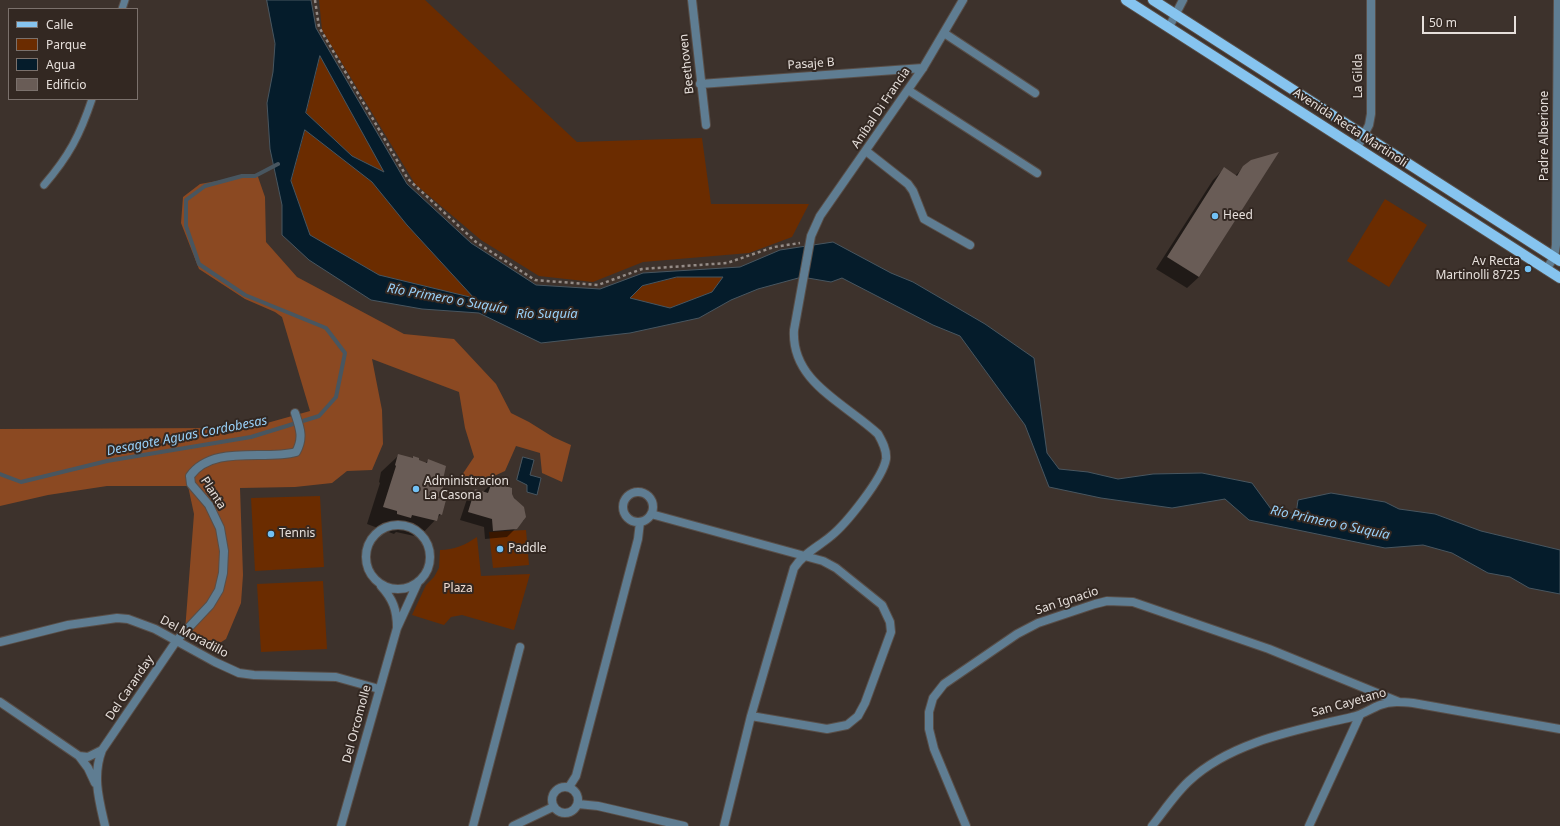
<!DOCTYPE html>
<meta charset="utf-8">
<style>
body{margin:0}
#map{position:relative;width:1560px;height:826px;overflow:hidden;background:#3d322c;font-family:"Noto Sans",sans-serif}
canvas{display:block}
.legend{position:absolute;left:8px;top:8px;width:130px;height:92px;box-sizing:border-box;background:#332822;border:1px solid #7b716c;margin:0;padding:5px 7px;list-style:none;font-size:12px;color:#e6dfdb}
.legend li{display:flex;align-items:center;gap:8px;height:20px}
.legend b{width:20px;border:1px solid #7b716c}
.scale{position:absolute;left:1422px;top:16px;width:94px;height:18px;box-sizing:border-box;border:2px solid #e6dfdb;border-top:0;padding-left:5px;font-size:12px;line-height:14px;white-space:nowrap;color:#e6dfdb;-webkit-text-stroke:3px #332822;paint-order:stroke}
</style>
<div id="map">
<canvas width="1560" height="826"></canvas>
<ul class="legend">
<li><b style="height:5px;background:#86c4ef"></b>Calle</li>
<li><b style="height:11px;background:#6b2c00"></b>Parque</li>
<li><b style="height:11px;background:#051c2b"></b>Agua</li>
<li><b style="height:11px;background:#695c56"></b>Edificio</li>
</ul>
<div class="scale">50 m</div>
</div>
<script>
const context = document.querySelector('canvas').getContext('2d');
context.lineJoin = 'round';
function paint(path, color) {
  context.fillStyle = color;
  context.fill(path, 'evenodd');
}
function strokePath(path, color, width, dash) {
  context.strokeStyle = color;
  context.lineWidth = width;
  context.lineCap = dash ? 'butt' : 'round';
  context.setLineDash(dash || []);
  context.stroke(path);
}
function write(font, color, halo, rows, align = 'center') {
  context.font = font + ' "Noto Sans",sans-serif';
  context.lineWidth = 4;
  context.setLineDash([]);
  context.textBaseline = 'middle';
  context.strokeStyle = halo;
  context.fillStyle = color;
  for (const [text, x, y, turn = 0] of rows) {
    context.save();
    context.translate(x, y);
    context.rotate((+turn || 0) * Math.PI / 180);
    context.textAlign = isNaN(turn) ? turn : align;
    if (halo) context.strokeText(text, 0, 0);
    context.fillText(text, 0, 0);
    context.restore();
  }
}
const green = new Path2D(`
 M319 0H425L577 142 702 138 711 204H809L792 237 749 253 643 262 593 282 539 276 481 240 415 184 322 30Z
 M320 56 385 172 352 156 306 113Z
 M305 130 372 182 407 225 474 298 379 275 310 235 291 181Z
 M1385 199 1427 225 1389 287 1347 261Z
 M677 277H723L712 292 670 308 630 298 642 286Z
 M320 496 324 567 255 571 251 498Z
 M526 530 529 565 493 568 489 532Z
 M477 537 481 576 530 574 514 630 462 615 451 617 444 625 412 615 426 585 434 577 439 568 440 550C454 550 465 545 477 537Z
 M323 581 327 649 261 652 257 584Z`);
const forest = new Path2D(`
 M257 174 265 197 266 242 297 277 404 334 454 339 496 384 511 413 529 422 553 437 571 445 562 482 542 473 540 453 516 446 505 471 481 482 456 484 474 457 465 428 459 392 372 359 382 410 383 444 372 470 347 471 332 483 295 487 240 488 243 575 241 603 226 639 212 648 193 642V638L185 631 194 514 188 486H107L48 495 0 506V429L219 428 224 435 310 411 282 317 275 312 245 299 199 269 181 223 183 197 200 184Z`);
const water = new Path2D(`
 M267 0H311L316 28 407 184 471 243 536 285 600 289 643 273 740 267 780 250 833 242 891 273 913 282 985 324 1034 358 1047 453 1059 469 1088 472 1118 479 1153 474 1202 473 1252 483 1271 509 1296 514 1298 500 1331 493 1385 502 1399 509 1435 514 1481 531 1560 550V594L1529 588 1510 577 1488 573 1452 553 1423 545 1385 548 1249 520 1225 499 1172 508 1101 498 1049 487 1025 425 960 336 933 325 842 278 831 282 802 277 758 289 731 300 699 318 630 333 541 343 479 313 422 309 371 300 309 260 282 235V205L270 149 267 103 273 72 275 44ZM320 56 384 172 352 156 306 113ZM305 130 372 182 407 225 474 298 379 275 310 235 291 181ZM677 277H723L712 292 670 308 630 298 642 286Z
 M523 457 534 460 530 475 541 478 537 495 527 492V485L517 480Z`);
const shadow = new Path2D(`
 M1277 154 1199 277 1187 288 1156 269 1213 180 1224 169 1235 176 1244 167Z
 M398 456 412 459 413 457 417 461 425 463 429 460 441 514 419 537 396 532 394 534 367 524 380 483 379 482 381 472Z
 M492 483 511 494 523 508 525 512 524 520 507 537 485 539 484 527 460 520 467 499 475 490 483 492Z`);
const stream = new Path2D(`
 M0 474 21 482 107 461 251 437 319 416 336 397 345 353 326 328 245 295 199 264 186 226V200L205 186 242 176H255L278 164`);
const building = new Path2D(`
 M1279 152 1199 277 1167 257 1224 167 1237 176 1243 166 1251 160Z
 M398 454 413 458V456L419 458V460L427 463 428 459 446 466 442 484 444 485 438 498 446 500 442 515 439 514 437 521 412 515 411 518 397 514V511L383 507 396 466 395 465Z
 M492 482 512 488V494L514 498 524 507 526 517 517 529 493 531 492 519 468 512 475 489 488 493Z`);
const path = new Path2D(`
 M315 0 319 27 408 179 476 242 535 280 598 285 642 269 727 263 774 247 800 243`);
const service = new Path2D(`
 M122 9 125 0
 M44 185C69 156 80 135 92 99`);
const minor = new Path2D(`
 M692 0 706 125
 M1169 27 1183 0
 M944 33 1035 93
 M700 84 923 68
 M908 90 1037 173
 M1357 148 1369 125 1371 114V0
 M866 151 908 184 913 191 924 219 970 245
 M1546 270 1554 257 1556 245 1558 0
 M623 507a15 15 0 1 1 30 0a15 15 0 1 1-30 0Z
 M651 514 823 561 836 568 882 605 890 622 891 632 865 703 858 716 847 725 827 729 751 716
 M366 557a32 32 0 1 1 64 0a32 32 0 1 1-64 0Z
 M381 586C393 599 397 610 397 628L418 582
 M0 642 68 625 117 618 128 619 155 629 215 662 239 673 254 675 336 677 379 689
 M0 702 79 756 88 768 95 783
 M79 756 88 757 102 750
 M552 800a13 13 0 1 1 26 0a13 13 0 1 1-26 0Z
 M569 787 576 776 638 539 640 522
 M578 804 598 806 684 826
 M105 826C99 800 92 776 102 750L177 640 210 605 219 590 223 573 224 551 220 528 209 505 191 484 190 476C213 444 265 461 296 452 304 438 300 428 295 413
 M341 826 397 628
 M473 826 520 647
 M513 826 553 807
 M724 826 751 716 794 568C804 553 818 547 831 536 846 524 883 478 886 459 887 450 882 441 878 434 845 403 791 382 794 330L811 236 820 216 923 68 963 0
 M966 826 934 749 929 729V712L933 698 944 684 1017 634 1038 623 1095 604 1107 601 1133 602 1269 649 1399 702
 M1152 826C1164 811 1175 794 1189 781 1232 741 1298 730 1352 717 1362 715 1370 709 1380 705 1391 701 1402 702 1413 703L1560 729
 M1309 826 1360 715`);
const primary = new Path2D(`
 M1126 0 1560 278
 M1153 0 1560 261`);
const markers = [
 [1215,216,4,"#72c1f5"],
 [1528,269,4,"#72c1f5"],
 [416,489,4,"#72c1f5"],
 [271,534,4,"#72c1f5"],
 [500,549,4,"#72c1f5"]
];
const streetNames = [
 ["Beethoven",687,64,-96],
 ["Pasaje B",811,64,-4],
 ["La Gilda",1359,76,-90],
 ["Aníbal Di Francia",881,108,-56],
 ["Avenida Recta Martinoli",1350,128,33],
 ["Padre Alberione",1545,136,-90],
 ["Planta",213,493,57],
 ["San Ignacio",1067,601,-18],
 ["Del Moradillo",194,637,28],
 ["Del Caranday",130,688,-56],
 ["San Cayetano",1349,703,-16],
 ["Del Orcomolle",357,724,-75]
];
const poiNames = [
 ["Heed",1223,216],
 ["Av Recta",1520,262,"right"],
 ["Martinolli 8725",1520,276,"right"],
 ["Administracion",424,482],
 ["La Casona",424,496],
 ["Tennis",279,534],
 ["Paddle",508,549]
];
const parkNames = [
 ["Plaza",458,589]
];
const waterNames = [
 ["Río Primero o Suquía",447,299,10],
 ["Río Suquía",547,314],
 ["Desagote Aguas Cordobesas",187,436,-11],
 ["Río Primero o Suquía",1330,523,12]
];
paint(green, '#6b2c00');
paint(forest, '#8b4922');
paint(water, '#051c2b');
strokePath(water, '#485660', 1);
paint(shadow, '#0007');
strokePath(stream, '#485660', 4);
paint(building, '#695c56');
strokePath(service, '#584e48', 9);
strokePath(minor, '#584e48', 10);
strokePath(primary, '#584e48', 12);
strokePath(path, '#948b86', 2.5, [3, 3]);
strokePath(service, '#5f7d92', 7);
strokePath(minor, '#5f7d92', 8);
strokePath(primary, '#86c4ef', 10);
for (const [x, y, r, color] of markers) {
  const dot = new Path2D();
  dot.arc(x, y, r, 0, 2 * Math.PI);
  context.fillStyle = color;
  context.fill(dot);
  strokePath(dot, '#332822', 1.5);
}
write('12px', '#e6dfdb', '#332822', streetNames);
write('12px', '#e6dfdb', '#332822', poiNames, 'left');
write('12px', '#f0dcd1', '#332822', parkNames);
write('italic 13px', '#99d1f9', '#332822', waterNames);
</script>
